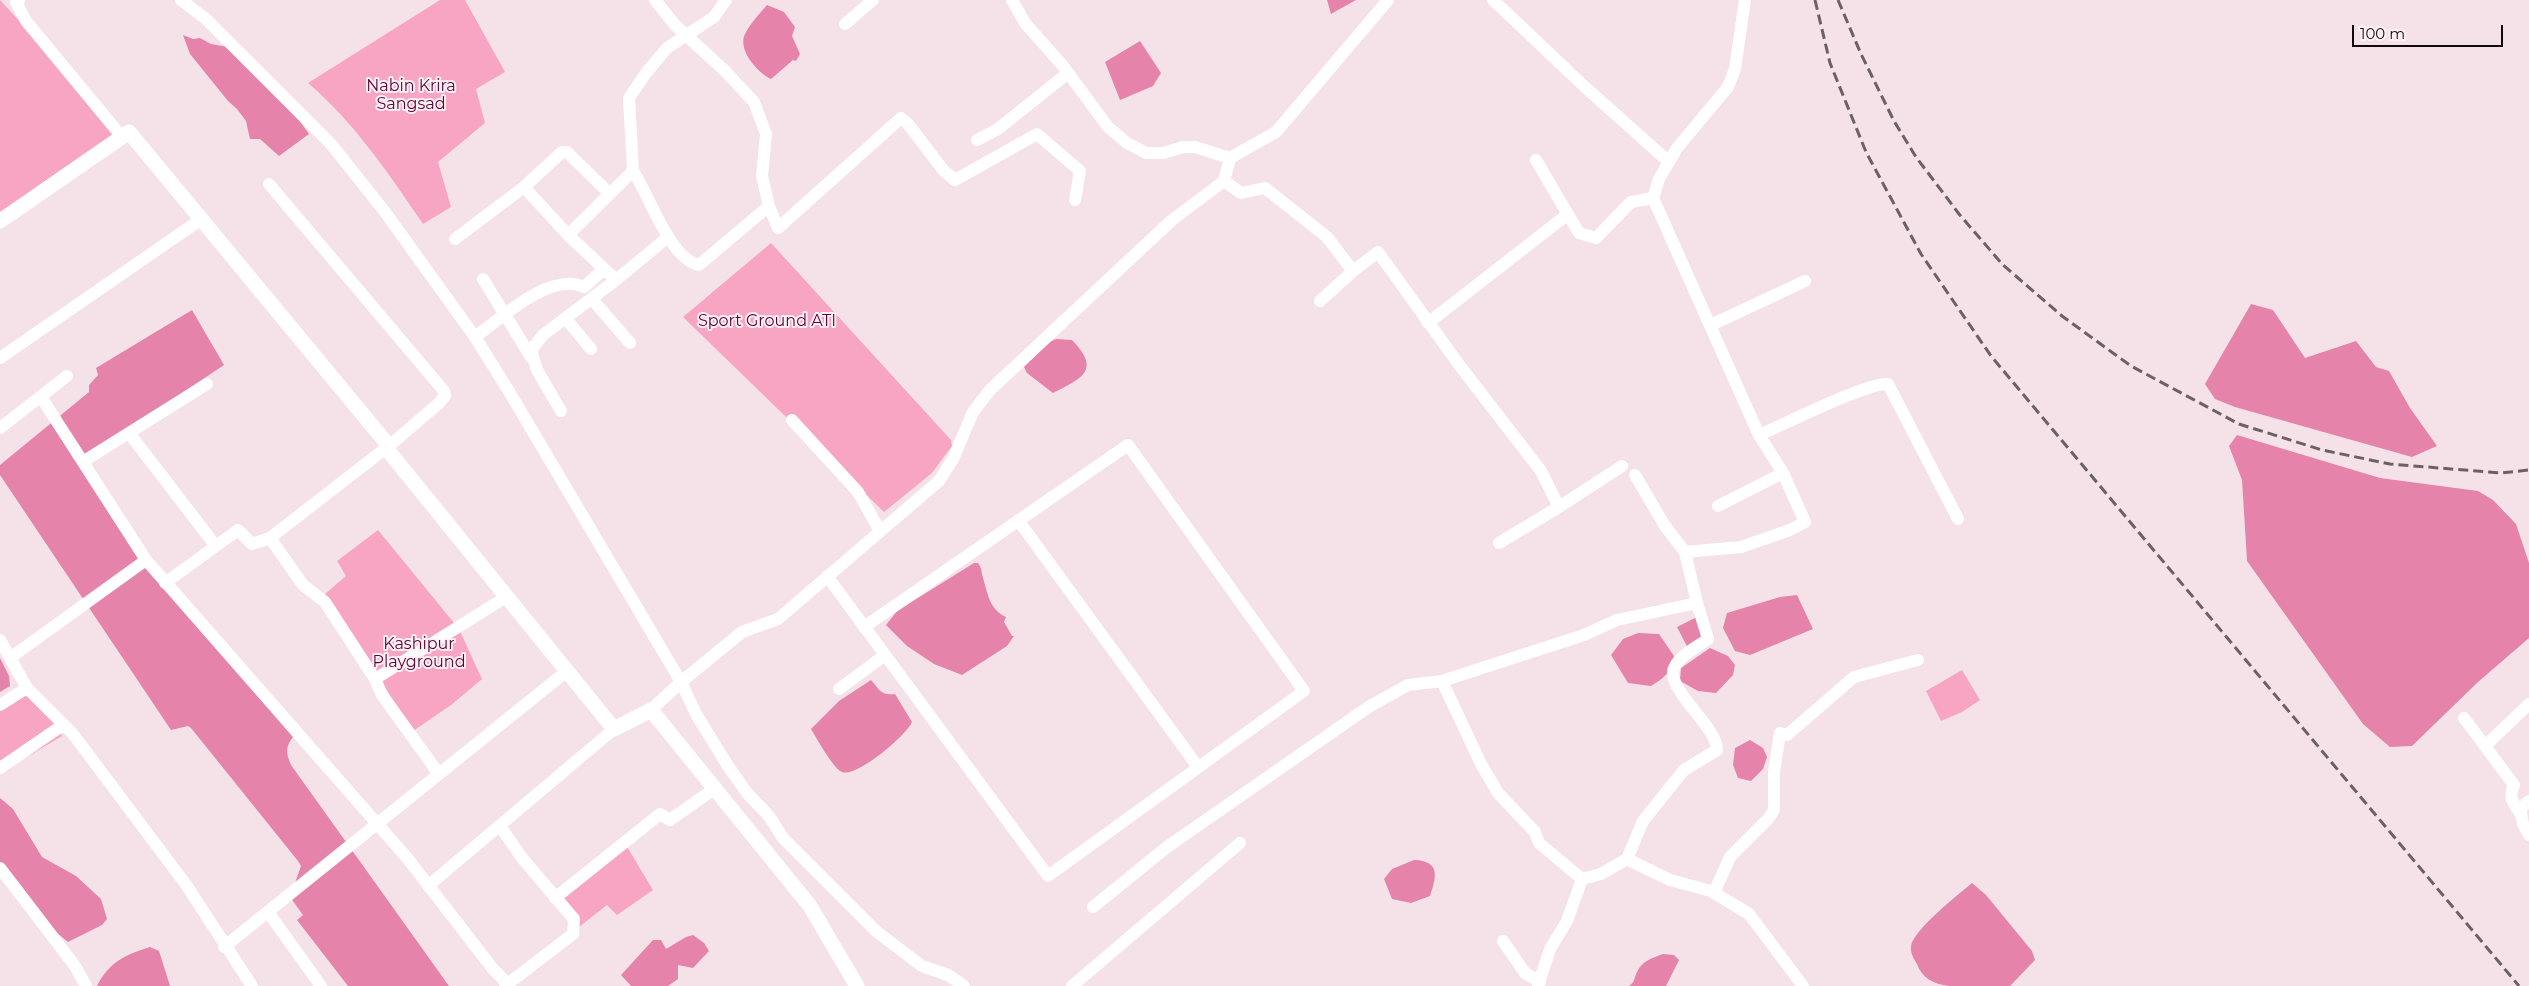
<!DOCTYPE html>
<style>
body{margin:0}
#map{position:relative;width:2529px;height:986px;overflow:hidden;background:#f5e2e8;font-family:Montserrat,sans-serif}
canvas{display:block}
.scale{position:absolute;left:2352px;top:25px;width:151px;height:22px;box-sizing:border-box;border:2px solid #100a0c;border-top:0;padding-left:6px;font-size:15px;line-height:18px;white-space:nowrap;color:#100a0c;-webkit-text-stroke:4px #fdf1f5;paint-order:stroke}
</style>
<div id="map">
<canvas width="2529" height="986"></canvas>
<div class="scale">100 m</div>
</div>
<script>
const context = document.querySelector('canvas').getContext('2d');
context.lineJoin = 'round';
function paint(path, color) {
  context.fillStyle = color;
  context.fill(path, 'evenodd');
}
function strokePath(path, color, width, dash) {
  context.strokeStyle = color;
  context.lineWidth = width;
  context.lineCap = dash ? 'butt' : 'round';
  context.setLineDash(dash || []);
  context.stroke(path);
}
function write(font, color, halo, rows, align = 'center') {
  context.font = font + ' Montserrat,sans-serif';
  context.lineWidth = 4;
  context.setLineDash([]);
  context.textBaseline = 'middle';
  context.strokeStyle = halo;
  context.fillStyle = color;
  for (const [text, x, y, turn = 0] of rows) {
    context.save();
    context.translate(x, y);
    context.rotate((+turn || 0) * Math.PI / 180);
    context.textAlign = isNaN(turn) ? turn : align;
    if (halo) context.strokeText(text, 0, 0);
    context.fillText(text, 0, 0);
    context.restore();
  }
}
const green = new Path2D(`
 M0 0 121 131 0 213Z
 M440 0H465L505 72 476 89 485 123 438 162 451 207 423 224C389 174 354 122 308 83Z
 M771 243 951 440 952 446 932 473 884 512 683 317Z
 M378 530 459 629 482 679 451 705 413 731 325 594 346 576 337 561Z
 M1962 670 1980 700 1962 712 1941 721 1926 691Z
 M23 695C39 698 57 722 62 736L0 773V707Z
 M626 845 653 890 617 915 607 905 579 927 557 899Z`);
const water = new Path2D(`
 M1327 0H1356L1331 14Z
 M767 5 784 12 795 27 792 36 800 54 796 61 793 60 771 79C758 73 737 50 745 34 750 24 759 14 767 5Z
 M183 35 193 39 200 38 211 44 228 47 299 120 309 134 279 156 260 139H250L246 121 237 109 228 101 190 54Z
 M1140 41 1161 73 1153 86 1120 100 1105 62Z
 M2251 304 2273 310 2305 358 2356 341 2376 367 2389 371 2410 408 2437 446 2412 457 2235 407 2215 399 2205 384Z
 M192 310 224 365 79 462 163 585 293 737C285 747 286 753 291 765L449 986H348L297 920 303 915 290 897 301 866 298 861 191 728 188 726 171 730 0 475V465L89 392V385L98 375 96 368Z
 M1056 339 1072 340C1101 370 1083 378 1053 393L1027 373 1024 367 1047 343Z
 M2237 435 2380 478 2478 491 2493 500 2516 524 2529 563V638L2478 682 2412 746 2390 747 2363 724 2247 561 2242 480 2229 446Z
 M974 563H978C982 568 981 572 983 578 988 594 989 609 1006 617L1004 622 1012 636H1014L1007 646 962 675 934 664 907 646 886 625 897 611Z
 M1797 595 1813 629 1750 655 1735 651 1723 628 1727 613 1780 597Z
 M1701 615 1712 639 1691 654 1677 627Z
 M1638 633 1659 634 1674 656C1672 672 1664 678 1651 686L1628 683 1611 655 1623 639Z
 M1710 648 1728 656 1735 665 1733 675 1716 693 1698 691 1680 681 1681 668Z
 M0 658 9 676 10 686 0 692Z
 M871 680C879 689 881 696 895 694L912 722C906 736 856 778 842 772 833 768 817 739 811 729L839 701Z
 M1750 740 1763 748 1767 757 1763 769 1751 781 1738 778 1733 765 1735 748Z
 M0 798 13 809 42 857 76 876 101 899 107 919 102 925 68 942 57 933 0 868Z
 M1414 860C1440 861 1437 876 1430 896L1411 903 1392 899 1384 879 1392 869Z
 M1972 883 1986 895 2032 951 2035 960 2010 986C1990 986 1969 986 1949 986 1933 984 1922 978 1917 964 1914 959 1910 953 1911 946 1914 929 1958 895 1972 883Z
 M693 935 704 943 709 951 693 968 678 965V979L668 986H631L621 975 653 940H661L666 949 686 937Z
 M150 947 159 951 170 986H97C109 962 125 955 150 947Z
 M1663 954 1674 955 1679 960 1666 986H1629C1635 982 1634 978 1637 972 1642 961 1652 958 1663 954Z`);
const minor = new Path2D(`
 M19 0 16 2 26 21 122 137
 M181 0 206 19 331 144 385 212 475 337 510 393 681 682 651 710
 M655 0 675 25 725 71 754 102 766 134 762 176 769 206 778 228 901 118 908 124 944 171 955 180 1037 134 1080 171 1075 200
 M1012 0 1025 23 1063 66 1108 127 1127 143 1146 153H1163L1183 147H1195L1230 158 1276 132 1388 0
 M1493 0 1585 87 1669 162
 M845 24 873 0
 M977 140 998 129 1068 73
 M1230 158 1224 181 1241 193 1265 188 1327 237 1353 271 1378 252 1460 366 1541 471 1559 507
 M1536 160 1579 233 1596 238 1631 202 1653 198
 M633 171C650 196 669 258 699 265L769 206
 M269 184 444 391 445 396 438 404 389 446
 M568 235 633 171 629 98 646 73 667 48 714 17 726 0
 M455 239 524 187
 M483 279 531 357
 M616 280 668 237
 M592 299 630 343
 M1320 301 1353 271
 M566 319 591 349
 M1428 323 1568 214
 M1711 325 1805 281
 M475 337C501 318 551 271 584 287L603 270
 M0 358 200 220
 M41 397 146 560 408 859 493 969 508 984
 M561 411 537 370 531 350 543 335 616 280 568 235 524 187 562 152H567L609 193
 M792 420 858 492 880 531
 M0 428 67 376
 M129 433 215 545
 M1759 435C1783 425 1868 382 1888 384L1958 519
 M386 448 270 538 303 585 325 602 375 679 382 695 439 774
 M84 461 207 384
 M1635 475 1665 526 1685 552
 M1718 506 1783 473
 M1018 520 1198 767
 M1499 543 1559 507 1622 466
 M827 576 1048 876 1304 691 1128 445 864 627
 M165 583 238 530 252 544 270 538
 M0 640 27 688 73 734 187 886 252 986
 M10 658 146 560
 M375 679 506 597
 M1442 681 1481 764 1498 793 1535 832 1539 843 1582 879
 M839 689 885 655
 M0 705 27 688
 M2464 718 2514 785C2508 798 2513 803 2521 814
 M2486 745 2529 704
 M0 768 63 725
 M2529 801 2520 809 2523 824 2529 835
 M500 826 522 858 574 919 573 934 505 986
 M1627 859 1670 880 1711 891 1749 914 1803 986
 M0 868 75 966 86 986
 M1582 879 1601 874 1627 859 1643 821 1684 770 1717 750C1717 725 1662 687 1675 666 1682 654 1697 647 1708 639L1697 603
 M428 886 614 729
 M1714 893 1730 857 1768 819 1774 810V772L1780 733 1787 735 1854 677 1918 660
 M555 898 660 814 670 820 714 789
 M1093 907 1167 847 1370 706 1408 685 1442 681 1584 635 1617 620 1697 603 1685 552 1741 547 1790 530 1805 522 1783 473 1759 435 1653 198 1659 179 1677 148 1728 87 1735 69 1745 0
 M268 912 321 986
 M1503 941 1525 973 1540 982
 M224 947 567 671
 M964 986 948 975 922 966 877 932 783 838 769 816 747 793 728 766 696 714 681 682 742 632 778 619 939 481 953 459 973 412 990 390 1172 220 1224 181
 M1072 986 1240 843
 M1538 986 1550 949 1567 921 1582 879`);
const tertiary = new Path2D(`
 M0 221 129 132 389 446 386 448 614 729 651 710 810 906 857 986`);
const rail = new Path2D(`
 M1815 0 1830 63 1866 152 1921 254 1991 356 2519 986
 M1838 0 1861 54 1894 121 1916 157 1959 214 2003 265 2062 316 2131 366 2239 424 2322 450 2390 464 2501 473 2529 470`);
const parkNames = [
 ["Nabin Krira",411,86],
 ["Sangsad",411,104],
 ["Sport Ground ATI",767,321],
 ["Kashipur",419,644],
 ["Playground",419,662]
];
paint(green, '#f8a5c4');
paint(water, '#e583ab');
strokePath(minor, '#fff', 12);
strokePath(tertiary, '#fff', 15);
strokePath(rail, '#6b6063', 3, [10, 5]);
write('16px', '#5e0335', '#fdf1f5', parkNames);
</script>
